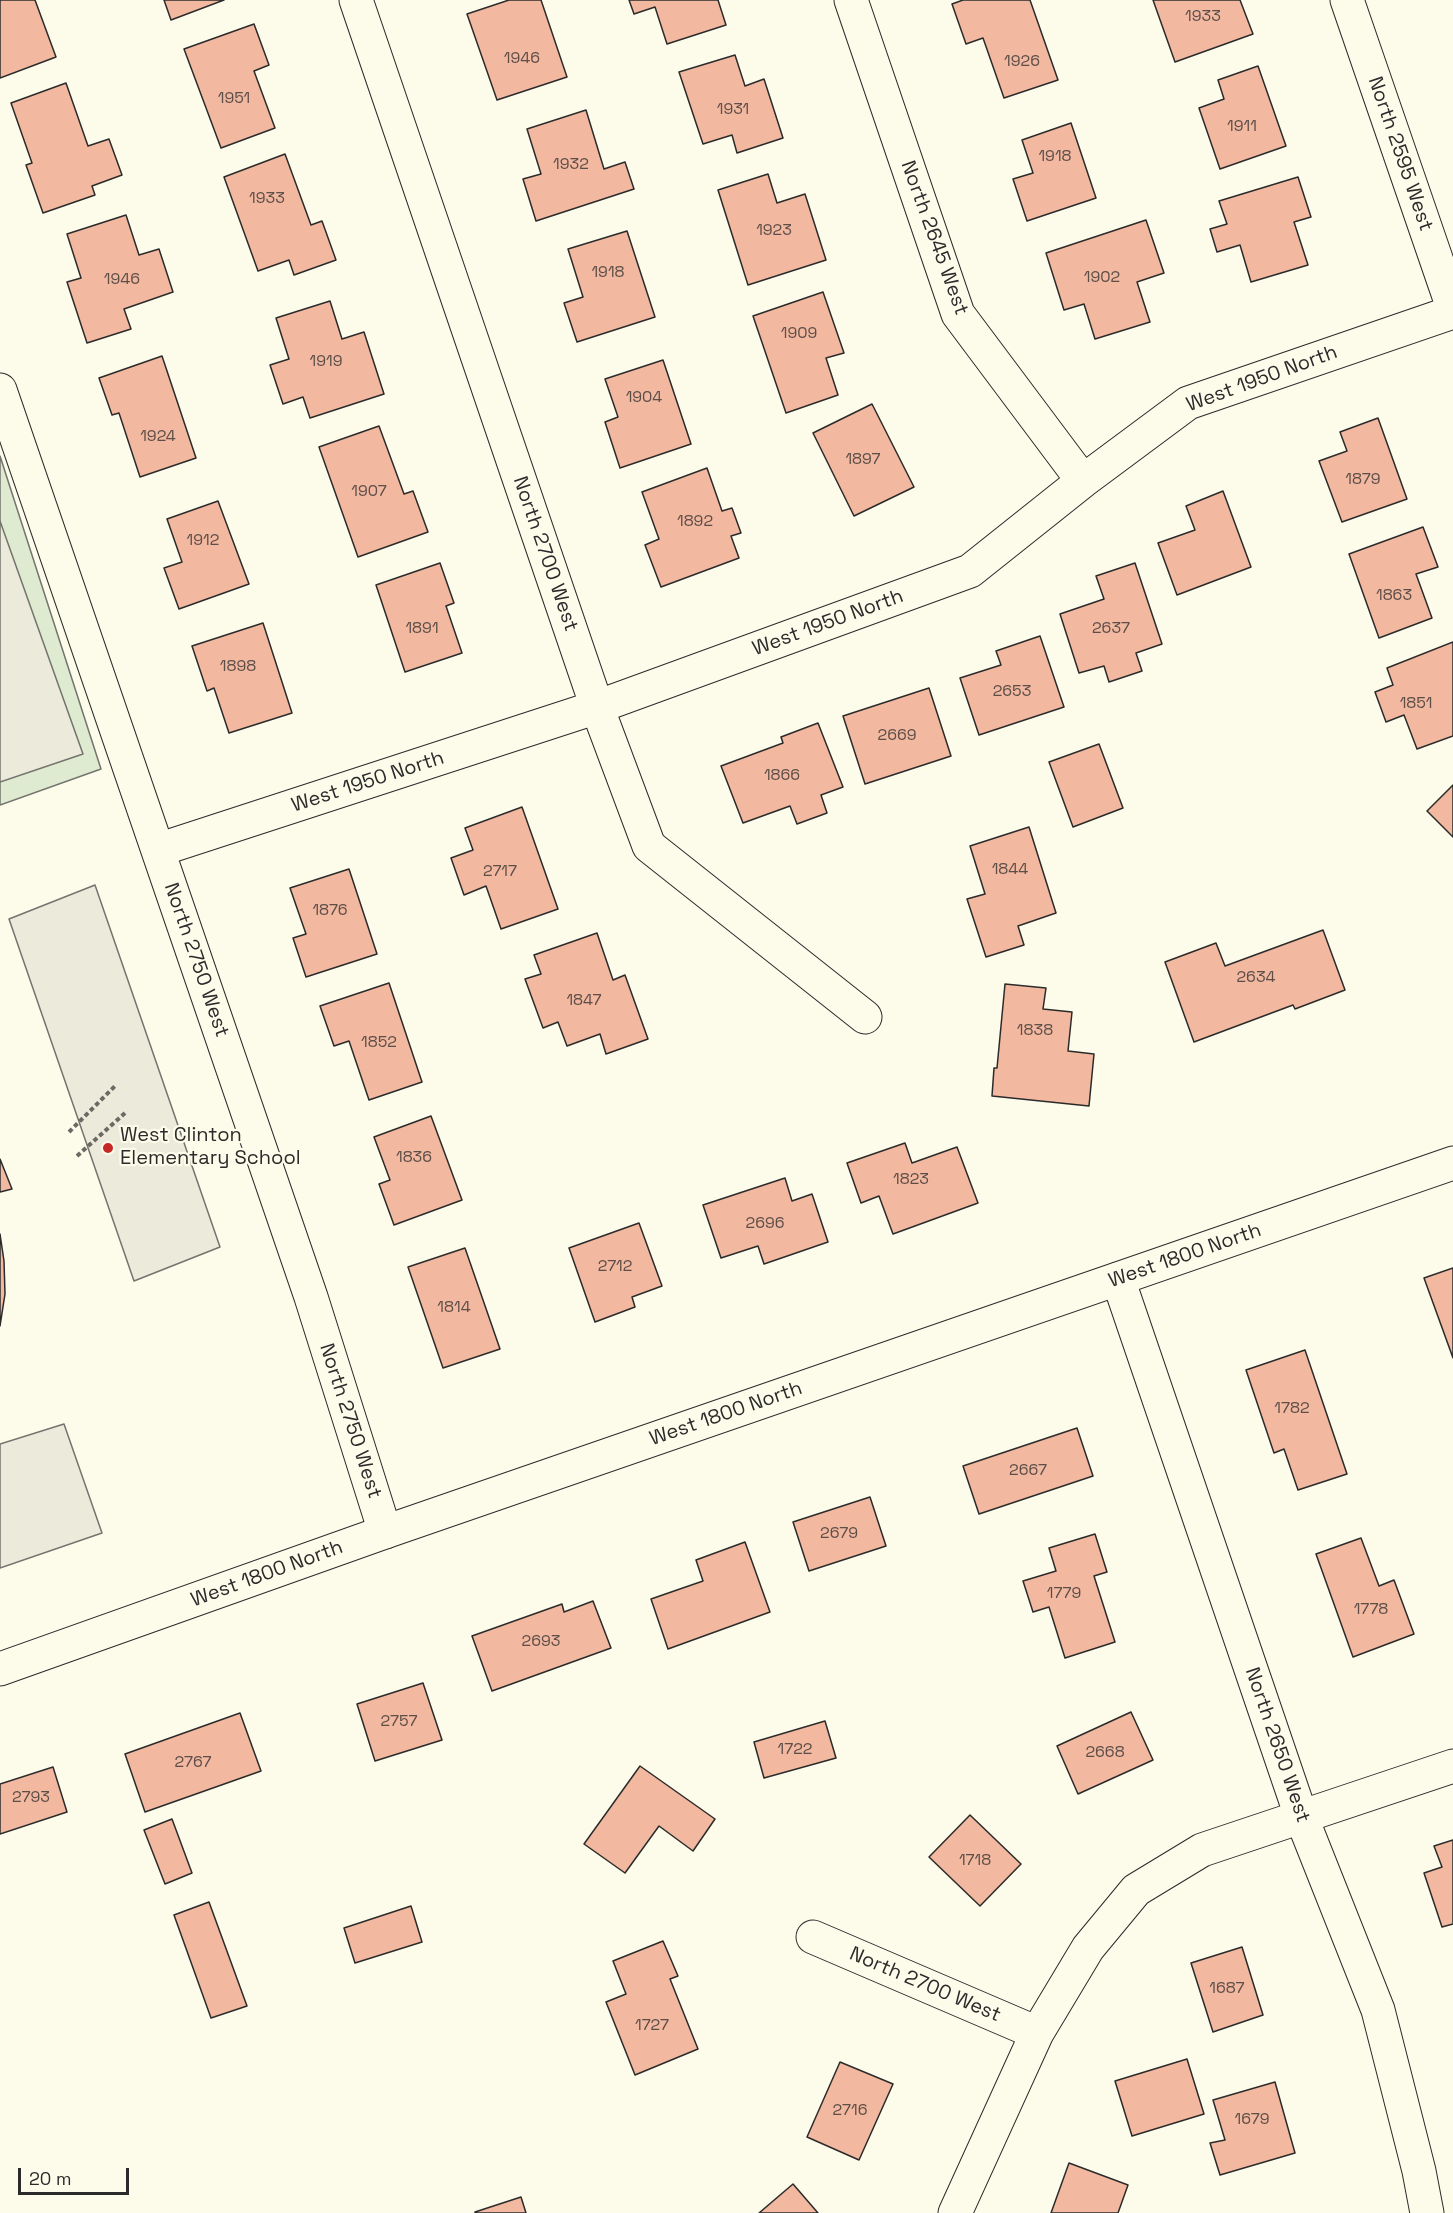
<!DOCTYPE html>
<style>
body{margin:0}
#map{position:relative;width:1453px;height:2213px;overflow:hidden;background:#fdfbea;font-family:"Space Grotesk",sans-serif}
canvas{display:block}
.scale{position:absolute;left:18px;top:2168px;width:111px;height:27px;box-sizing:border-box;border:3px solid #2b2b2b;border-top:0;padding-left:8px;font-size:18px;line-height:21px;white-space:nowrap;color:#2b2b2b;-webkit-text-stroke:4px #fdfbea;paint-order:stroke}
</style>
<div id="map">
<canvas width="1453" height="2213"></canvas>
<div class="scale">20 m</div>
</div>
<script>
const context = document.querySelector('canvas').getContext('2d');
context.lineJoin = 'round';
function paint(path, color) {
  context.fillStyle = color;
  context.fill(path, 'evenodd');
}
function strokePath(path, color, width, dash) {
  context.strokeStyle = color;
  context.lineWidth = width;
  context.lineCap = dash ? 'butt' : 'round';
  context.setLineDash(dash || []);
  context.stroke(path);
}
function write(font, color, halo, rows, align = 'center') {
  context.font = font + ' "Space Grotesk",sans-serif';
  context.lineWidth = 4.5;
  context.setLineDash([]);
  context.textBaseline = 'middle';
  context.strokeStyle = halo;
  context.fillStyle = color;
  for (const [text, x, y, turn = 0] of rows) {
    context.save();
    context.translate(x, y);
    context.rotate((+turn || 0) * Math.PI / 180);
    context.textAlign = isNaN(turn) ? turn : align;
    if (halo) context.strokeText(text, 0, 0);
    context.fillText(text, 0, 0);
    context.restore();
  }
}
const green = new Path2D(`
 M0 456 101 769 0 805Z`);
const parking = new Path2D(`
 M0 521 83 754 0 782Z
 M95 885 220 1247 134 1281 9 919Z
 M64 1424 102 1533 0 1568V1444Z`);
const building = new Path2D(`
 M0 0H35L56 57 0 78Z
 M164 0H224L171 20Z
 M509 0H541L567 77 497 100 467 14Z
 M629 0H718L726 25 667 44 655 7 634 14Z
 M963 0H1030L1058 80 1004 98 983 38 966 44 952 4Z
 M1153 0H1240L1253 34 1175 62Z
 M254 24 269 65 254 71 275 128 221 148 184 49Z
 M735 55 745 86 764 79 783 138 737 153 732 135 703 144 679 72Z
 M1258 66 1286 146 1220 169 1199 108 1224 99 1218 80Z
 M66 83 88 146 109 139 122 175 92 186 95 195 43 213 26 165 32 163 11 103Z
 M586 110 604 169 625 162 634 189 536 221 523 179 541 174 527 129Z
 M1071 123 1096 198 1027 221 1013 179 1033 173 1022 140Z
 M285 154 311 225 322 221 336 260 294 275 289 260 258 271 224 177Z
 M768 174 777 203 805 194 826 260 748 285 718 190Z
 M1298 177 1311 217 1294 222 1308 265 1251 282 1240 245 1217 252 1210 229 1227 224 1219 201Z
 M126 215 139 255 159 249 173 292 124 309 131 329 87 343 67 282 81 278 67 234Z
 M1146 220 1164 273 1137 282 1150 322 1095 339 1084 304 1064 310 1046 253Z
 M627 231 655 317 577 342 564 303 583 297 568 249Z
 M823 292 844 353 826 358 838 395 786 413 753 316Z
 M330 301 342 339 364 332 384 394 310 418 303 397 283 404 270 365 289 359 276 318Z
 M162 356 196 458 140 477 119 413 112 415 99 378Z
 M663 360 691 444 620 468 605 422 618 417 605 379Z
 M872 404 914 487 854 516 813 433Z
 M1378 418 1407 499 1342 522 1319 461 1347 451 1340 432Z
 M379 426 404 494 413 491 428 532 358 557 319 447Z
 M707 468 722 511 732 508 741 533 731 536 739 558 661 587 645 545 659 539 642 492Z
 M1223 491 1251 567 1177 595 1158 543 1195 530 1186 506Z
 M218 501 249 584 179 609 164 568 182 562 167 519Z
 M1423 527 1438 567 1416 574 1432 618 1379 638 1349 554Z
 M440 563 454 603 446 606 462 653 405 672 376 585Z
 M1135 563 1162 644 1136 653 1142 671 1109 682 1104 666 1079 673 1060 614 1104 599 1096 576Z
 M263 623 292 713 229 733 214 688 207 691 192 646Z
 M1040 636 1064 707 979 735 960 678 1001 665 996 651Z
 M1453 642V736L1417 749 1404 715 1386 722 1375 692 1393 685 1387 668Z
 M929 688 951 756 865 784 843 716Z
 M818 723 843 787 821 795 827 813 797 824 790 806 743 823 721 766 783 743 781 737Z
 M1099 744 1123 808 1073 827 1049 762Z
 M1453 785V837L1427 811Z
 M522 807 558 909 501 929 486 886 464 895 451 858 473 850 465 828Z
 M1029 827 1056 913 1018 926 1024 945 986 957 967 899 985 894 970 846Z
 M349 869 377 954 306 977 293 938 306 934 290 888Z
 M1323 930 1345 990 1295 1009 1293 1005 1194 1042 1165 962 1216 943 1225 966Z
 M597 933 613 980 625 975 648 1039 606 1054 600 1034 567 1046 558 1022 543 1028 525 979 541 974 534 955Z
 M389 983 422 1082 369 1100 349 1041 334 1046 320 1006Z
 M1005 984 1046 988 1043 1009 1072 1012 1068 1051 1094 1054 1089 1106 992 1096 994 1068H997Z
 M431 1116 462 1200 394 1225 379 1184 390 1180 374 1137Z
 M905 1143 912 1163 957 1147 978 1203 893 1234 879 1196 861 1203 847 1163Z
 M0 1159 12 1189 0 1192Z
 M785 1178 792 1201 812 1194 828 1242 764 1264 758 1246 721 1258 703 1205Z
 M639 1223 662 1286 632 1297 635 1307 595 1322 569 1248Z
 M0 1234 4 1261 5 1294 0 1326Z
 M465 1248 500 1349 443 1368 408 1267Z
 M1453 1268V1358L1424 1278Z
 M1305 1350 1347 1474 1298 1490 1284 1449 1274 1453 1246 1370Z
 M1077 1428 1093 1476 979 1514 963 1466Z
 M870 1497 886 1546 809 1571 793 1522Z
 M1095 1534 1107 1572 1094 1576 1115 1642 1065 1658 1049 1607 1033 1612 1023 1581 1056 1571 1049 1548Z
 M1361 1538 1379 1586 1394 1580 1414 1634 1353 1657 1316 1554Z
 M745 1542 770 1612 668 1649 651 1599 703 1581 696 1560Z
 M593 1601 611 1648 492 1691 472 1636 562 1604 564 1612Z
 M423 1683 442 1740 375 1761 357 1704Z
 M1131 1712 1153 1760 1078 1794 1057 1746Z
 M240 1713 261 1771 145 1812 125 1754Z
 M825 1721 836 1758 764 1778 754 1742Z
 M640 1766 715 1819 693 1851 659 1826 625 1873 584 1844Z
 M53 1767 67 1812 0 1834V1784Z
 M970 1815 1021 1864 980 1906 929 1857Z
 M172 1819 192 1873 165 1884 144 1830Z
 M1453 1840V1924L1442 1927 1424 1873 1442 1867 1434 1846Z
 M209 1902 247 2006 211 2018 174 1915Z
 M411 1906 422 1942 355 1963 344 1928Z
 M663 1941 678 1976 670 1979 698 2049 635 2075 606 2002 626 1994 613 1961Z
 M1242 1947 1263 2015 1213 2032 1191 1963Z
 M1187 2059 1204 2114 1132 2136 1115 2081Z
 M840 2062 893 2084 859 2160 807 2137Z
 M1275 2082 1295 2153 1220 2175 1210 2143 1225 2140 1213 2100Z
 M1069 2163 1128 2185 1118 2213H1051Z
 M793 2184 818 2213H759Z
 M521 2197 526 2213H475V2212Z`);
const path = new Path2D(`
 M69 1132 115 1086
 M77 1156 125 1113`);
const minor = new Path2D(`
 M356 0 597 707 649 846 865 1017
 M851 0 958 314 1083 481
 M1347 0 1453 308
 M0 390 311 1297 385 1532
 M158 850 597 707 970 571 1083 481 1188 403 1453 312
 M1118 1279 1301 1816 1378 2010 1419 2171 1427 2213
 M813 1937 1037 2033
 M955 2213 1037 2033 1088 1948 1136 1890 1202 1850 1453 1766`);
const secondary = new Path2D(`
 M0 1669 385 1532 1453 1163`);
const markers = [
 [108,1148,6,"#c62828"]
];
const numberNames = [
 ["1933",1203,17],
 ["1946",522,59],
 ["1926",1022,62],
 ["1951",234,99],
 ["1931",733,110],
 ["1911",1242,127],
 ["1918",1055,157],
 ["1932",571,165],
 ["1933",267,199],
 ["1923",774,231],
 ["1918",608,273],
 ["1902",1102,278],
 ["1946",122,280],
 ["1909",799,334],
 ["1919",326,362],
 ["1904",644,398],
 ["1924",158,437],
 ["1897",863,460],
 ["1879",1363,480],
 ["1907",369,492],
 ["1892",695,522],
 ["1912",203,541],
 ["1863",1394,596],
 ["1891",422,629],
 ["2637",1111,629],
 ["1898",238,667],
 ["2653",1012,692],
 ["1851",1416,704],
 ["2669",897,736],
 ["1866",782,776],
 ["1844",1010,870],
 ["2717",500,872],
 ["1876",330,911],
 ["2634",1256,978],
 ["1847",584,1001],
 ["1838",1035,1031],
 ["1852",379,1043],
 ["1836",414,1158],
 ["1823",911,1180],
 ["2696",765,1224],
 ["2712",615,1267],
 ["1814",454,1308],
 ["1782",1292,1409],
 ["2667",1028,1471],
 ["2679",839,1534],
 ["1779",1064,1594],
 ["1778",1371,1610],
 ["2693",541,1642],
 ["2757",399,1722],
 ["1722",795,1750],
 ["2668",1105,1753],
 ["2767",193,1763],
 ["2793",31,1798],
 ["1718",975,1861],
 ["1687",1227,1989],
 ["1727",652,2026],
 ["2716",850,2111],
 ["1679",1252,2120]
];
const streetNames = [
 ["North 2595 West",1400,154,71],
 ["North 2645 West",934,238,70],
 ["West 1950 North",1262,379,-20],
 ["North 2700 West",545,554,71],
 ["West 1950 North",828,623,-20],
 ["West 1950 North",368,782,-18],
 ["North 2750 West",196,960,71],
 ["West 1800 North",1185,1256,-19],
 ["West 1800 North",726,1414,-19],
 ["North 2750 West",350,1421,72],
 ["West 1800 North",267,1574,-20],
 ["North 2650 West",1277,1745,71],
 ["North 2700 West",925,1985,23]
];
const poiNames = [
 ["West Clinton",120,1136],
 ["Elementary School",120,1159]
];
paint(green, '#deebd1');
strokePath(green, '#74746e', 1.5);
paint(parking, '#eceadb');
strokePath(parking, '#74746e', 1.5);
paint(building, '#f2b8a0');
strokePath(building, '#2b2b2b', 1.5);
strokePath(minor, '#2b2b2b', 35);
strokePath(secondary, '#2b2b2b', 35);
strokePath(path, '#6a6964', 4, [4.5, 3]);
strokePath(minor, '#fdfbea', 33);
strokePath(secondary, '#fdfbea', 33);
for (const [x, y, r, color] of markers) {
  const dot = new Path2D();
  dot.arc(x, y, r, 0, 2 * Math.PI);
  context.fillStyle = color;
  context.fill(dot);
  strokePath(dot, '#fdfbea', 2);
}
write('16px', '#5d4e48', null, numberNames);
write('20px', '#2b2b2b', '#fdfbea', streetNames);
write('20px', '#2b2b2b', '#fdfbea', poiNames, 'left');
</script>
